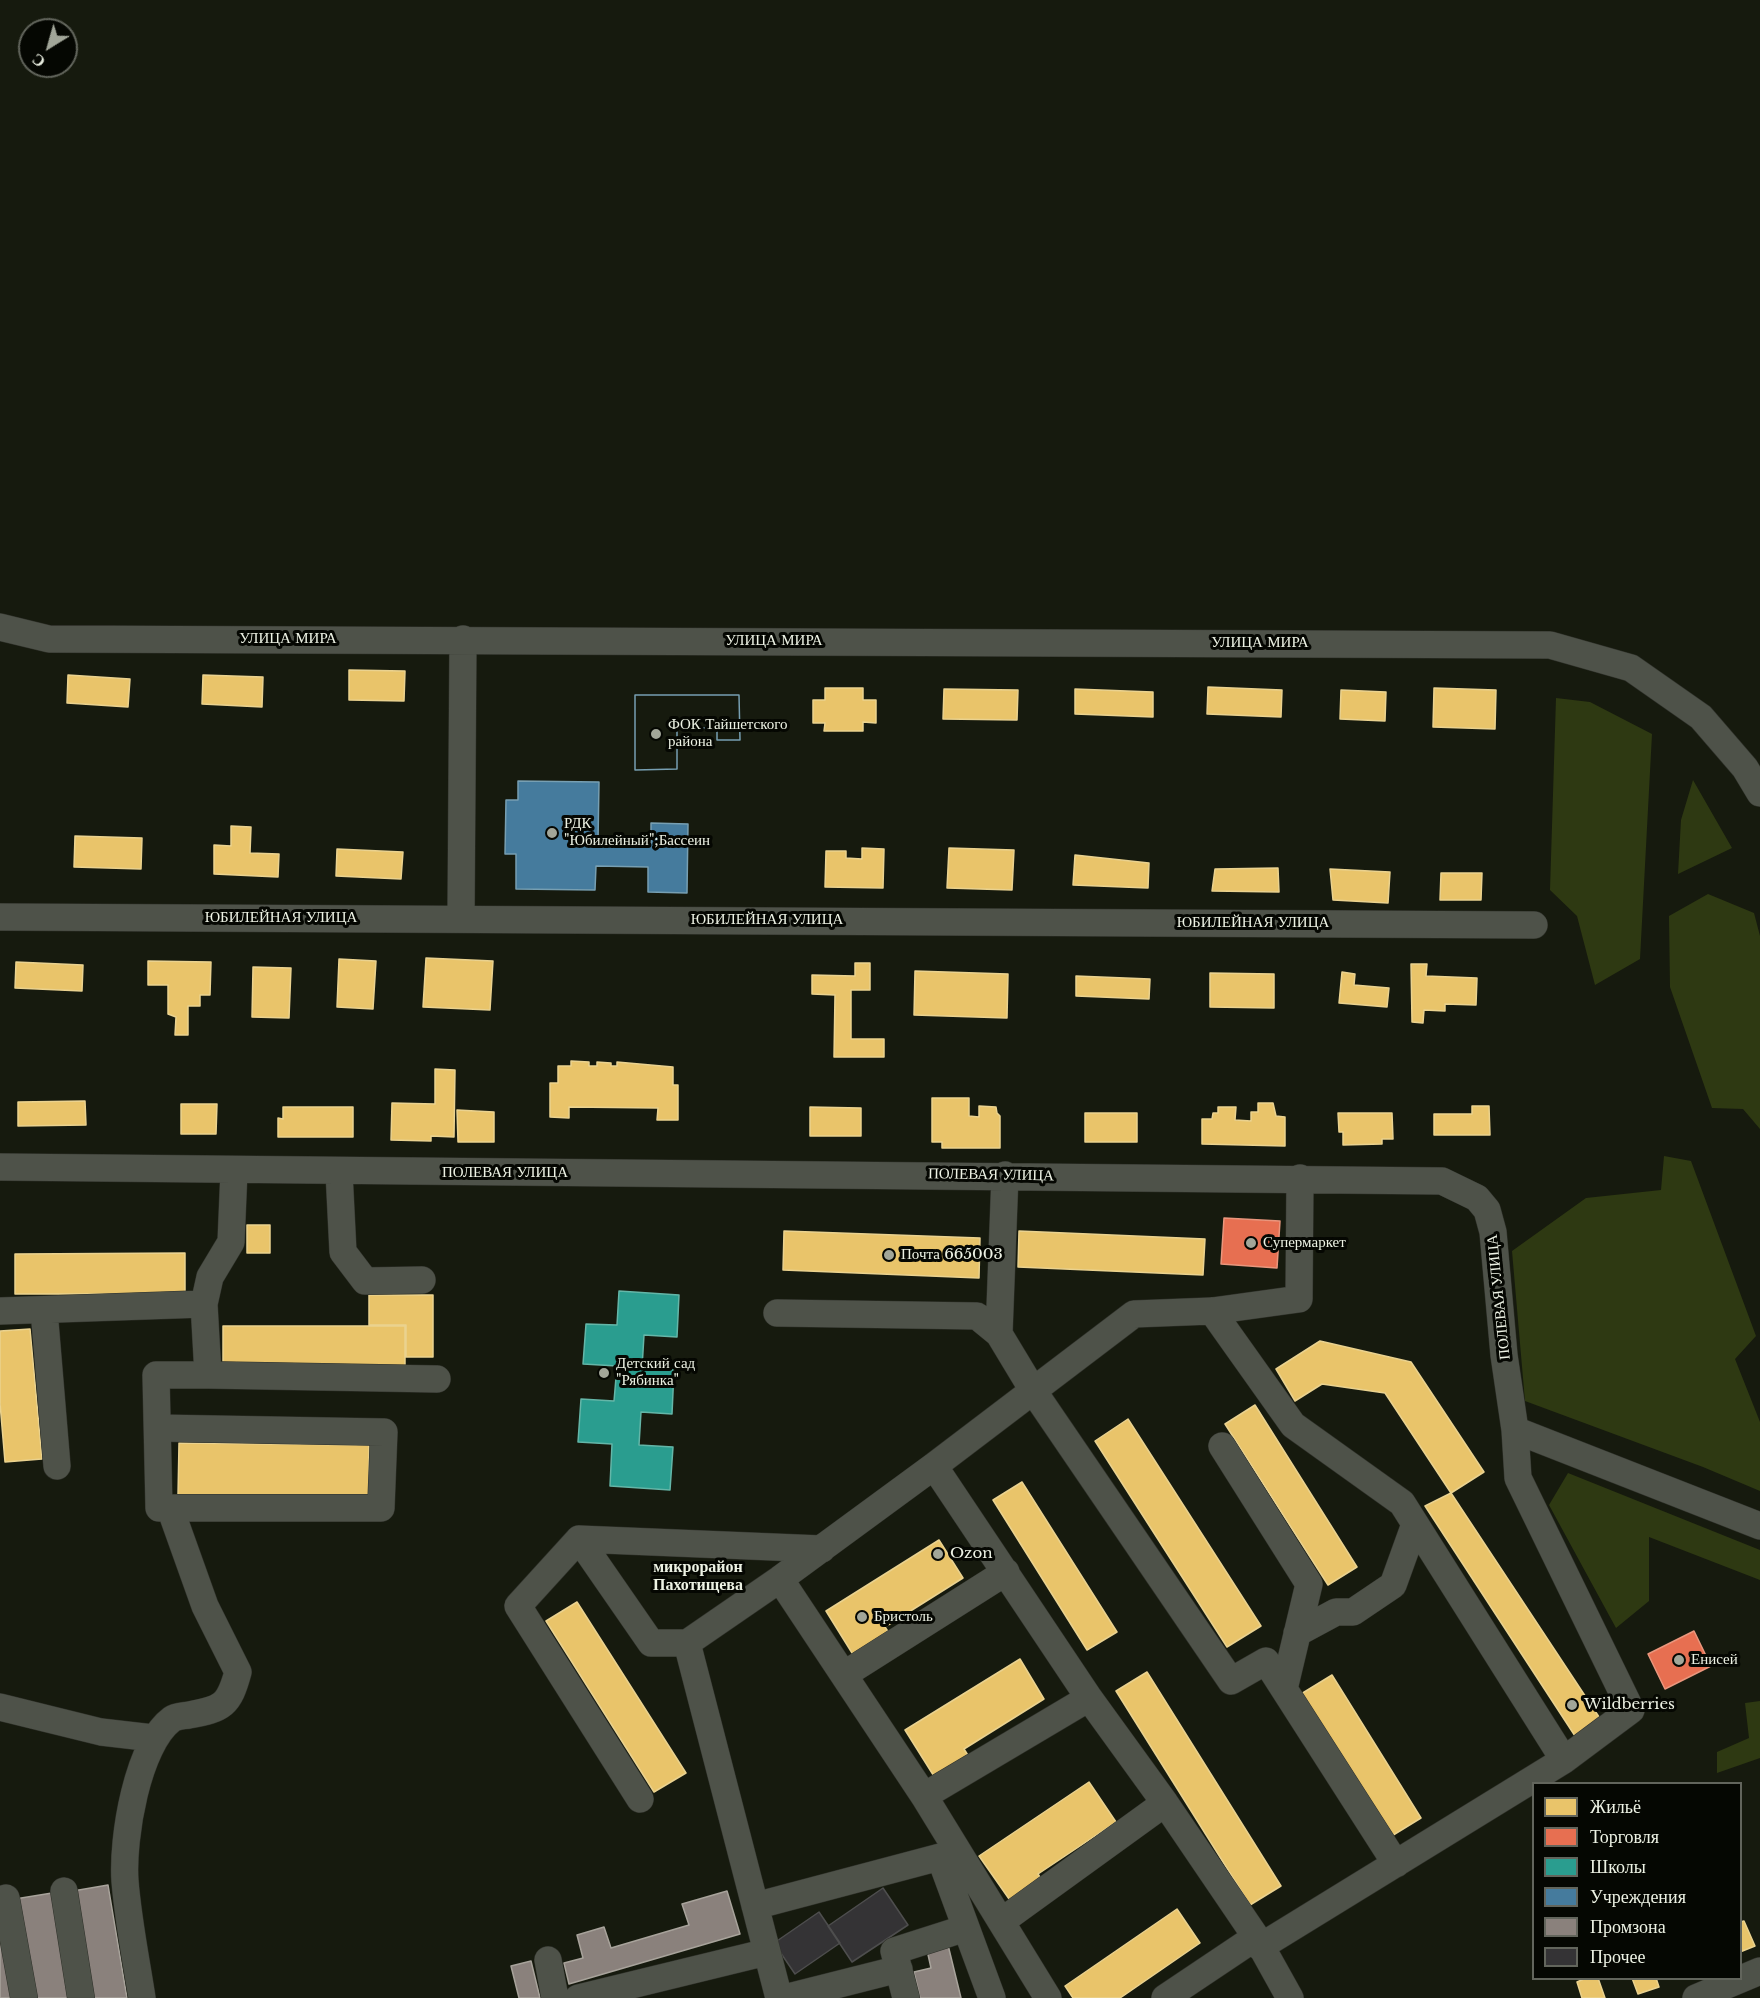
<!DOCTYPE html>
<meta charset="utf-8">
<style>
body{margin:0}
#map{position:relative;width:1760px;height:1998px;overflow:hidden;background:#161a0e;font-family:"Libre Baskerville",serif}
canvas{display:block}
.legend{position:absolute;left:1532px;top:1782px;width:210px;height:198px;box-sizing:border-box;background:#050702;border:2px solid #62655c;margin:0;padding:8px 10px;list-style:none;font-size:18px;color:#edf2e4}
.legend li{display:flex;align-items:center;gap:12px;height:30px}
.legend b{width:30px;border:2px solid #62655c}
.north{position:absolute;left:18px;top:18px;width:60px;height:60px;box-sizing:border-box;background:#050702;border:2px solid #62655c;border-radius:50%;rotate:217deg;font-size:16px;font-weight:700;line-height:24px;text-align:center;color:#edf2e4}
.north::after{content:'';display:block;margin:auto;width:21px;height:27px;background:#a2a699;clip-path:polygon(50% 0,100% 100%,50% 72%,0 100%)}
</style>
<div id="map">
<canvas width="1760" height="1998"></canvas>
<ul class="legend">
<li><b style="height:16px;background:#e9c46a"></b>Жильё</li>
<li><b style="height:16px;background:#e76f51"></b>Торговля</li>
<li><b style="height:16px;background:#2a9d8f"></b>Школы</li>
<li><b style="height:16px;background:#457b9d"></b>Учреждения</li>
<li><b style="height:16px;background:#8a817c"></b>Промзона</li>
<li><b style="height:16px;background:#343335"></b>Прочее</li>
</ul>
<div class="north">С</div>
</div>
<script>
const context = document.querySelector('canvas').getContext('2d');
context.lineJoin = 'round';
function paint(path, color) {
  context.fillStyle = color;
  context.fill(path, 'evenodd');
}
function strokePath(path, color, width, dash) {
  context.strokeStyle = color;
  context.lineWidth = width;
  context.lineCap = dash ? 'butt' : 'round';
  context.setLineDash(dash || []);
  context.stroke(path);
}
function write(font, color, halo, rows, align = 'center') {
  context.font = font + ' "Libre Baskerville",serif';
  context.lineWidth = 6;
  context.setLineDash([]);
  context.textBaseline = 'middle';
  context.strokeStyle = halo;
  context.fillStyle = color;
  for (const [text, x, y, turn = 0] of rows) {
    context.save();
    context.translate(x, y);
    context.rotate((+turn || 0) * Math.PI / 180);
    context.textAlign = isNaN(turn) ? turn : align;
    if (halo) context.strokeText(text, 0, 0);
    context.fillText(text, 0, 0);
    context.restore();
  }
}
const green = new Path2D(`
 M1556 698 1590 702 1652 734 1640 959 1595 985 1577 916 1550 890Z
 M1693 780 1732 848 1678 874 1681 820Z
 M1708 894 1754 913 1760 936V1129L1743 1109 1712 1108 1670 987 1669 916Z
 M1664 1156 1691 1161 1756 1336 1735 1359 1760 1422V1491L1703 1467 1525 1401 1512 1251 1586 1198 1661 1190Z
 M1568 1473 1760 1550V1580L1649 1537V1601L1616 1628 1549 1505Z
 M1760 1701V1758L1717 1773V1752L1749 1738 1745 1703Z`);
const homes = new Path2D(`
 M349 670 405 671 404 701 349 700Z
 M68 675 130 679 128 707 67 703Z
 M203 675 263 677 262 707 202 704Z
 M1208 687 1282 690 1281 717 1207 714Z
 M825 688H863V700H876V723L863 722V731H824L825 723H813V700H825Z
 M1434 688 1496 690 1495 729 1433 727Z
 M944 689 1018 690 1017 720 943 719Z
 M1075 689 1153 692V717L1075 714Z
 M1341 690 1386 692 1385 721 1340 719Z
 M231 826 251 827 250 853 279 854 278 877 214 874V845L231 846Z
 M75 836 142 838 141 869 74 867Z
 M862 848 884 849 883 888 825 887 826 851H846V858L862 859Z
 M949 848 1014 850 1012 890 947 888Z
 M337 849 403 852 401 879 336 876Z
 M1075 855 1149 863 1148 888 1073 885Z
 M1278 868 1279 892 1212 891 1215 869Z
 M1330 869 1390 872 1388 903 1333 900Z
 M1441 873H1482L1481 900H1440Z
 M426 958 493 961 490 1010 423 1007Z
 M339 959 376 961 373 1009 337 1007Z
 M148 961 211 962 210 995H200V1006H188V1035H175L176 1017 168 1014V985H148Z
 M16 962 83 965 82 991 15 988Z
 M855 963H870V990H851V1039H884V1057H834L835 995 812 994V975L855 976Z
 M1411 964H1427L1426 976 1477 978 1476 1005 1445 1004V1011L1424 1010 1423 1023 1412 1022Z
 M253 967 291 968 289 1018 252 1017Z
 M915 971 1008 974 1007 1018 914 1015Z
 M1342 972 1355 974 1354 985 1389 988 1387 1007 1339 1003Z
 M1210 973 1274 974V1008L1210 1007Z
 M1076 976 1150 979 1149 999 1076 996Z
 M571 1061 589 1062V1066H597V1062L611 1063V1066H617V1062L673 1067V1085H678V1120H657L658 1108 569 1107V1118L550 1117V1083H558V1066H571Z
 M435 1069 455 1070 454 1137 431 1136V1141L391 1140 392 1103 435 1104Z
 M932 1098H969V1116L979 1117V1106L996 1107 997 1113 1000 1116V1148H942V1142H932Z
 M85 1101 86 1125 18 1126V1102Z
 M1258 1103H1273L1276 1116 1285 1117V1146L1202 1144V1119H1212L1213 1113H1218V1107H1236L1235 1120 1251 1121V1112H1258Z
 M181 1104H217L216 1134H181Z
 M1472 1106H1489L1490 1135H1434V1114H1472Z
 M283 1107H353V1137H278V1118L283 1119Z
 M810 1107 861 1108V1136H810Z
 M457 1110 494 1112V1142H458Z
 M1085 1113H1137V1142H1085Z
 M1338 1113H1392L1393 1139H1382V1144L1343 1145V1132H1339Z
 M247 1225H270V1253H247Z
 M784 1231 980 1238 979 1278 783 1270Z
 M1019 1231 1205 1239 1203 1275 1018 1267Z
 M185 1253V1294H15V1254Z
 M369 1295H433V1357H406V1325H369Z
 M223 1326H405V1370H223Z
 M30 1329 42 1459 5 1462 0 1403V1331Z
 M1320 1341 1411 1362 1484 1472 1451 1493 1385 1393 1322 1384 1295 1401 1276 1369Z
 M1255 1405 1357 1567 1328 1585 1225 1424Z
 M1128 1419 1261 1626 1227 1647 1095 1441Z
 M179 1443 369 1445V1496L178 1495Z
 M1022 1482 1117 1632 1087 1650 993 1500Z
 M1451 1493 1603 1723 1577 1739 1425 1506Z
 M939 1540 963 1578 885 1627 893 1639 857 1661 826 1611Z
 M577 1602 686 1773 654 1792 546 1621Z
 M1020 1659 1044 1699 964 1749 971 1760 937 1781 905 1730Z
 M1147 1672 1281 1886 1250 1905 1116 1691Z
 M1332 1675 1421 1818 1390 1837 1301 1694Z
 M1089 1782 1116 1822 1038 1874 1045 1885 1014 1906 979 1856Z
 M1177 1909 1200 1943 1120 1998H1073L1065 1986Z
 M1744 1921 1755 1946 1740 1952V1922Z
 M1586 1978H1598L1605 1998H1582L1577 1982Z
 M1632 1978H1656L1659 1987 1638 1994Z`);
const shops = new Path2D(`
 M1224 1218 1280 1221 1277 1268 1221 1264Z
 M1694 1631 1711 1666 1665 1689 1648 1654Z`);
const schools = new Path2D(`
 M619 1291 679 1295 677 1337 644 1335 642 1368 674 1370 672 1414 641 1412 639 1445 673 1447 670 1490 610 1486 612 1444 578 1442 581 1399 614 1401 617 1366 583 1364 586 1324 617 1325Z`);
const public = new Path2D(`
 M635 695H739L740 740H717V728H677V769L635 770Z
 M635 695H739L740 740H717V728H677V769L635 770Z
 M518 781 599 782 598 842 651 843V823L688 824 687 893 648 892V867L596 866 595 890 516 889V854H505L506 800H518Z`);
const industry = new Path2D(`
 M108 1885 127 1998H90L73 1891Z
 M727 1891 740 1934 569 1984 564 1963 583 1958 577 1935 604 1927 611 1948 689 1925 682 1904Z
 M52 1893 69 1998H32L15 1899Z
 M0 1938 14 1998H0Z
 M948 1945 961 1998H920L914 1972 931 1968 927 1950Z
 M531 1961 540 1998H519L511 1966Z`);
const building = new Path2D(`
 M883 1888 908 1925 852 1962 828 1926Z
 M819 1912 840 1943 795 1974 774 1943Z`);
const minor = new Path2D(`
 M0 627 49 639 1550 645 1631 668 1701 717 1745 768 1760 793
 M0 917 1534 925
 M461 918 463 639
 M0 1167 1442 1181 1477 1198 1487 1210 1493 1232 1504 1355 1515 1430 1760 1526
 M339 1172 343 1252 365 1281 422 1280
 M44 1310 57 1466
 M0 1311 204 1304
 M1212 1311 1293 1425 1402 1503 1564 1760
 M777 1313 977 1316 999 1334 1034 1392 1231 1681 1266 1661 1396 1864
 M999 1334 1005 1175
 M208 1375 437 1379
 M158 1428 384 1432 381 1508H159L156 1375H208L204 1304 210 1277 231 1242 234 1171
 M1222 1446 1309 1584 1284 1689
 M579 1539 822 1549
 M780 1579 924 1796
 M1297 1633 1336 1612H1353L1393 1585 1415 1524
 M687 1643 779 1998
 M845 1674 1006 1572
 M0 1707 101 1732 153 1738
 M640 1799 518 1606 579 1539 651 1643H687L780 1579 934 1466
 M64 1891 81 1998
 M6 1898 24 1998
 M755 1906 940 1857 992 1998
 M1002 1921 1165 1803
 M1260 1947 1564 1760 1631 1710 1518 1478 1515 1430
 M548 1960 555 1998
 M142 1998C136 1959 128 1920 125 1881 122 1839 137 1745 172 1719 176 1716 184 1716 189 1715 223 1709 229 1705 238 1672L205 1606 170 1508
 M578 1998 767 1952
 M784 1998 899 1969
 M906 1998 894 1951 966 1928
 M1048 1998 924 1796 1089 1698
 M1165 1998 1256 1937
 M1290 1998 1256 1937 1165 1803 1089 1698 934 1466 1134 1314 1212 1311 1299 1299 1300 1178
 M1696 1998 1760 1971`);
const markers = [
 [656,734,6,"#a2a699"],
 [552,833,6,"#a2a699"],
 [1251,1243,6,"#a2a699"],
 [889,1255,6,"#a2a699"],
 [604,1373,6,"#a2a699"],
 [938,1554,6,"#a2a699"],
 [862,1617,6,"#a2a699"],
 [1679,1660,6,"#a2a699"],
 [1572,1705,6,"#a2a699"]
];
const streetNames = [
 ["УЛИЦА МИРА",288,639],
 ["УЛИЦА МИРА",774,641],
 ["УЛИЦА МИРА",1260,643],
 ["ЮБИЛЕЙНАЯ УЛИЦА",281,918],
 ["ЮБИЛЕЙНАЯ УЛИЦА",767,920],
 ["ЮБИЛЕЙНАЯ УЛИЦА",1253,923],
 ["ПОЛЕВАЯ УЛИЦА",505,1173],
 ["ПОЛЕВАЯ УЛИЦА",991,1175,1],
 ["ПОЛЕВАЯ УЛИЦА",1499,1297,-96]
];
const poiNames = [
 ["ФОК Тайшетского",668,725],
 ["района",668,742],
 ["РДК",564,824],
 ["\"Юбилейный\";Бассеин",564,841],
 ["Супермаркет",1263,1243],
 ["Почта 665003",901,1255],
 ["Детский сад",616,1364],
 ["\"Рябинка\"",616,1381],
 ["Ozon",950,1554],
 ["Бристоль",874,1617],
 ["Енисей",1691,1660],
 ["Wildberries",1584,1705]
];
const neighbourhoodNames = [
 ["микрорайон",698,1567],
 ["Пахотищева",698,1585]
];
paint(green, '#2e3912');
paint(homes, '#e9c46a');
strokePath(homes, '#ead28f', 1.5);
paint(shops, '#e76f51');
strokePath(shops, '#e9967d', 1.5);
paint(schools, '#2a9d8f');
strokePath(schools, '#64b6a8', 1.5);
paint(public, '#457b9d');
strokePath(public, '#779fb2', 1.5);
paint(industry, '#8a817c');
strokePath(industry, '#a8a39b', 1.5);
paint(building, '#343335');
strokePath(building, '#4e4e4e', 1.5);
strokePath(minor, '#30322b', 28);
strokePath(minor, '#4e5249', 27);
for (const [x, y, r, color] of markers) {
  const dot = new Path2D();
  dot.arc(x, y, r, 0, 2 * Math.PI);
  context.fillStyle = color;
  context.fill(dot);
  strokePath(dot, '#050702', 2);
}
write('15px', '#edf2e4', '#050702', streetNames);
write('15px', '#edf2e4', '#050702', poiNames, 'left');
write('bold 16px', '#edf2e4', '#050702', neighbourhoodNames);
</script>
